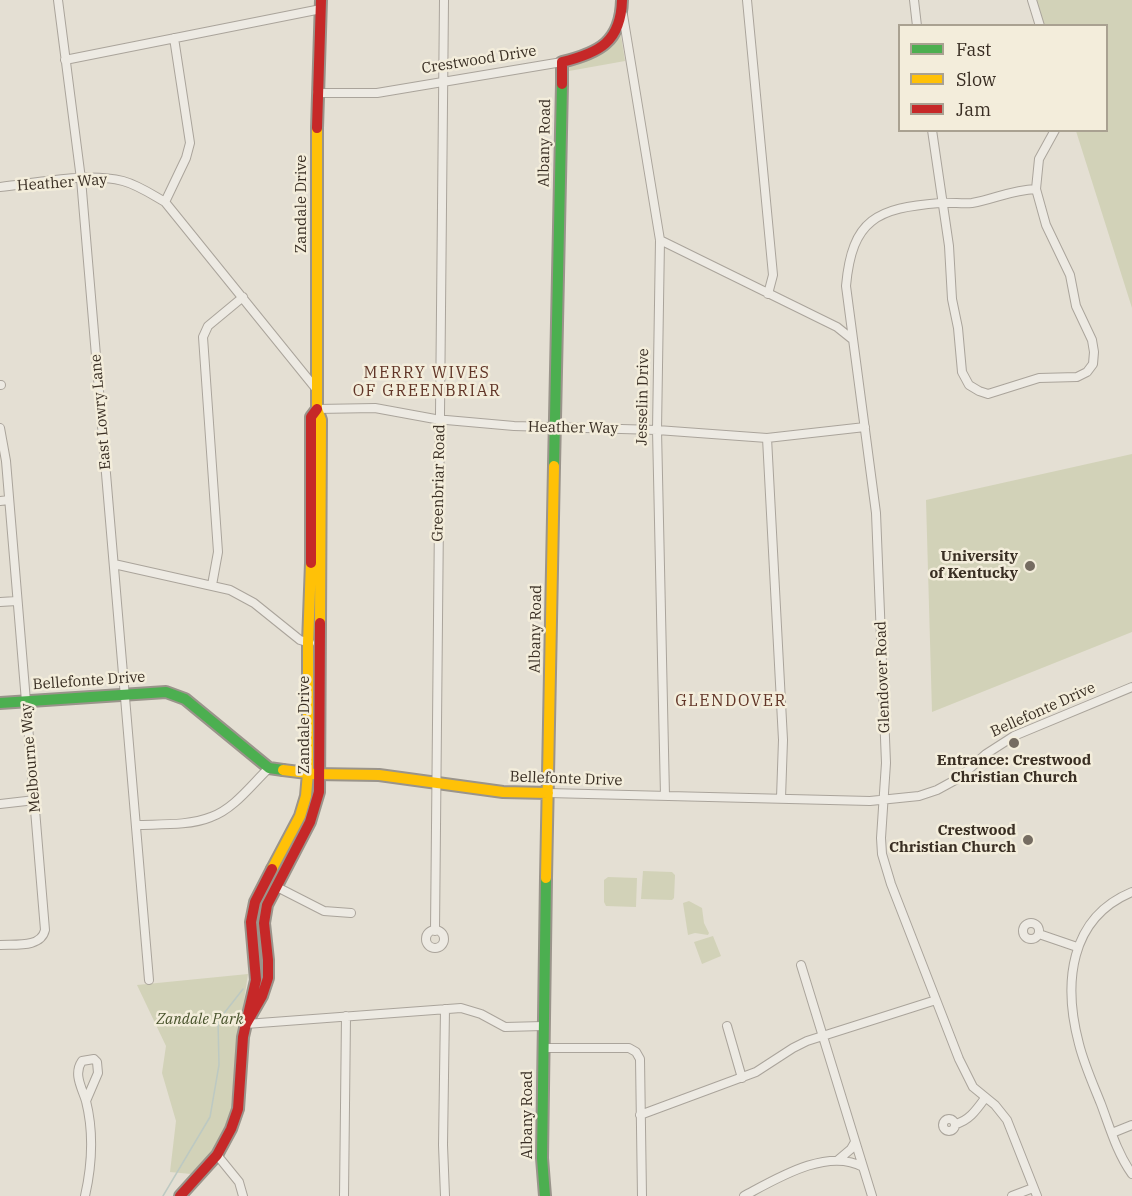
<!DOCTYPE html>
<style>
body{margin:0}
#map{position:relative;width:1132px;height:1196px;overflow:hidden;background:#e4dfd3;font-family:"IBM Plex Serif",serif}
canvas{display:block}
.legend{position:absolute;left:898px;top:24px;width:210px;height:108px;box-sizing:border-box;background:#f3eddb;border:2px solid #a9a191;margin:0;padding:8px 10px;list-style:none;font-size:18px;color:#392e23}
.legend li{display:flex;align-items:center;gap:12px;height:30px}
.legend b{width:30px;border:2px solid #a9a191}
</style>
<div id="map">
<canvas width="1132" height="1196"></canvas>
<ul class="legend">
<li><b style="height:8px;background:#4caf50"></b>Fast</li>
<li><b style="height:8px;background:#ffc107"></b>Slow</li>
<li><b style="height:8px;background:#c62828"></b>Jam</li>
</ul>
</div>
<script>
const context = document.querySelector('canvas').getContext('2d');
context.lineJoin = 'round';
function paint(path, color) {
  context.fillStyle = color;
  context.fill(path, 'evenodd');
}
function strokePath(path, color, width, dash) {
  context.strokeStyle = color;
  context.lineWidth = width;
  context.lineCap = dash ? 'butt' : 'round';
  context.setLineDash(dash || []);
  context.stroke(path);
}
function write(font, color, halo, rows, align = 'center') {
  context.font = font + ' "IBM Plex Serif",serif';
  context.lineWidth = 5;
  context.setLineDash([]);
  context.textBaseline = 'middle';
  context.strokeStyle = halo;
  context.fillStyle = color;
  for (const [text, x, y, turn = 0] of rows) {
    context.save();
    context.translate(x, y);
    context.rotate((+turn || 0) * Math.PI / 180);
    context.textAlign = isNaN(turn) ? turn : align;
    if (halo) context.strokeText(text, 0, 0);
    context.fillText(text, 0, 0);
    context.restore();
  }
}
const green = new Path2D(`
 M1035 0H1132V308L1076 131 1106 130V26L1043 25Z
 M619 35 621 36 625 61 569 71 570 65C590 60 608 53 619 35Z
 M1132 454V632L932 712 926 500Z
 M643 871 672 872 675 875 674 898 672 900 641 899Z
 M608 877 637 878 636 907 606 906 604 902V880Z
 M689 901 702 908 704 923 709 933 708 935 695 933 688 935 683 903Z
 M713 936 721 956 702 964 694 942Z
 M248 974 237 1047 230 1117 215 1148 191 1174 170 1172 176 1121 162 1073 166 1046 137 985Z`);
const stream = new Path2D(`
 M293 841 307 813 313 780
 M256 921 262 966
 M163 1196 210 1117 219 1065 218 1021 243 989`);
const street = new Path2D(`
 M58 0 81 179 149 980
 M747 0 773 275 768 294
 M914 0 917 26
 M1032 0 1040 26
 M623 15 660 240 657 430 665 796
 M65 60 321 9
 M317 93H377L562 62
 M932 130 949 246 952 299 958 328 962 372 969 385 979 391 988 394 1039 378 1077 377 1087 372 1093 364 1094 352 1092 340 1076 306 1070 275 1046 225 1036 189 1039 159 1055 130
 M0 187C37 183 86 172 123 181 138 185 151 194 165 202L317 390
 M1036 189C1011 190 995 199 972 203 962 204 951 202 940 203 877 208 852 219 846 286L876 513 886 763 881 838 882 854 891 884 959 1059 973 1087 995 1105 1007 1120 1037 1196
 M165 202 186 158 190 143 174 38
 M660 240 837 327 852 339
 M0 385H1
 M317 409 375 408 435 419 514 426 657 430 767 438 865 427
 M0 428 6 461 45 930C41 948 15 944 0 945
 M767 438 783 740 781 798
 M0 501 9 500
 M114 564 230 590 254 603 300 640 310 643
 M212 585 218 552 203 337 208 326 243 297
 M0 602 17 601
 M548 793 870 801 919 796 937 790 959 778 986 754 1014 736 1132 687
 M0 804 35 800
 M136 825C160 824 189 826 211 817 234 809 252 784 269 768
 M277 887 324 911 351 913
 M1132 892C1069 918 1063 984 1079 1044 1084 1064 1093 1084 1101 1104 1110 1128 1117 1153 1132 1174
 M1023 931a8 8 0 1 1 16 0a8 8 0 1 1-16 0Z
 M426 939a9 9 0 1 1 18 0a9 9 0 1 1-18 0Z
 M435 931 444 0
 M1039 934 1077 947
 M801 965 872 1196
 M445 1009 443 1145 445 1196
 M246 1024 461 1008 481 1014 505 1027 543 1026
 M727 1026 742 1078
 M543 1048H629L636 1052 640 1059 642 1196
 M640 1115 756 1072 793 1048 807 1041 936 1000
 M943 1125a6 6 0 1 1 12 0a6 6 0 1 1-12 0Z
 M955 1124C969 1121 977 1109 985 1098
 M1112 1133 1132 1125
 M217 1155 239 1182 243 1196
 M838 1160 851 1149 855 1142
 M85 1196C92 1165 94 1133 86 1101 82 1088 73 1074 82 1061L94 1059 97 1062 98 1073 86 1101
 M344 1196 346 1016
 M744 1196C776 1179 827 1147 863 1167
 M1012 1196 1033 1188`);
const fast = new Path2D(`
 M554 466 562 84
 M0 703 166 692 185 699 269 768 283 770
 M545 1196 542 1158 546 878`);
const slow = new Path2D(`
 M317 128V409L321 420 320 623
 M283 770 315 774 379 775 503 792 548 793
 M272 869 300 816 306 796 308 773V643L311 563
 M546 878 554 466`);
const jam = new Path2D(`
 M562 84V62C599 53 621 42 622 0
 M317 128 321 0
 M311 563V417L317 409
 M246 1024 262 996 268 978V960L264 923 267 905 310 822 319 792 320 623
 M180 1196 217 1155 231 1129 238 1109 243 1037 256 980 251 922 255 902 272 869`);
const markers = [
 [1030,566,6,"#756c61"],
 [1014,743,6,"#756c61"],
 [1028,840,6,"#756c61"]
];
const streetNames = [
 ["Crestwood Drive",479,60,-9],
 ["Albany Road",545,143,-89],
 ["Heather Way",62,183,-4],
 ["Zandale Drive",302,204,-90],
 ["Jesselin Drive",643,397,-89],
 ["East Lowry Lane",101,412,-95],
 ["Heather Way",573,428,1],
 ["Greenbriar Road",439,483,-89],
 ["Albany Road",536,629,-89],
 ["Glendover Road",883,677,-92],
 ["Bellefonte Drive",89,681,-4],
 ["Bellefonte Drive",1043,710,-24],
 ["Zandale Drive",305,725,-90],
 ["Melbourne Way",31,758,-95],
 ["Bellefonte Drive",566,779,2],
 ["Albany Road",528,1115,-90]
];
const poiNames = [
 ["University",1018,557],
 ["of Kentucky",1018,574],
 ["Entrance: Crestwood",1014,761,"center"],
 ["Christian Church",1014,778,"center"],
 ["Crestwood",1016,831],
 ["Christian Church",1016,848]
];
const parkNames = [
 ["Zandale Park",200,1020]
];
const neighbourhoodNames = [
 ["MERRY WIVES",427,373],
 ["OF GREENBRIAR",427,391],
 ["GLENDOVER",731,701]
];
paint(green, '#d2d2b8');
strokePath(stream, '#bdc9c2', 1.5);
strokePath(street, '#aaa49b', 10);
strokePath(fast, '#9a948b', 14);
strokePath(slow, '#9a948b', 14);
strokePath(jam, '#9a948b', 14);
strokePath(street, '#edeae3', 8);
strokePath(fast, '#4caf50', 10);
strokePath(slow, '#ffc107', 10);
strokePath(jam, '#c62828', 10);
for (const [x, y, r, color] of markers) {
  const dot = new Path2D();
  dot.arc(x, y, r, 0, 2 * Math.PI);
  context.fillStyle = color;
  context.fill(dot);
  strokePath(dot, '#f3eddb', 2);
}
write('15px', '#392e23', '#f3eddb', streetNames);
write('bold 15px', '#392e23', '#f3eddb', poiNames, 'right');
write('italic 15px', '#48532c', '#f3eddb', parkNames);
context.letterSpacing = '1.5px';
write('16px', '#613527', '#f3eddb', neighbourhoodNames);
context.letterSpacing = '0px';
</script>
